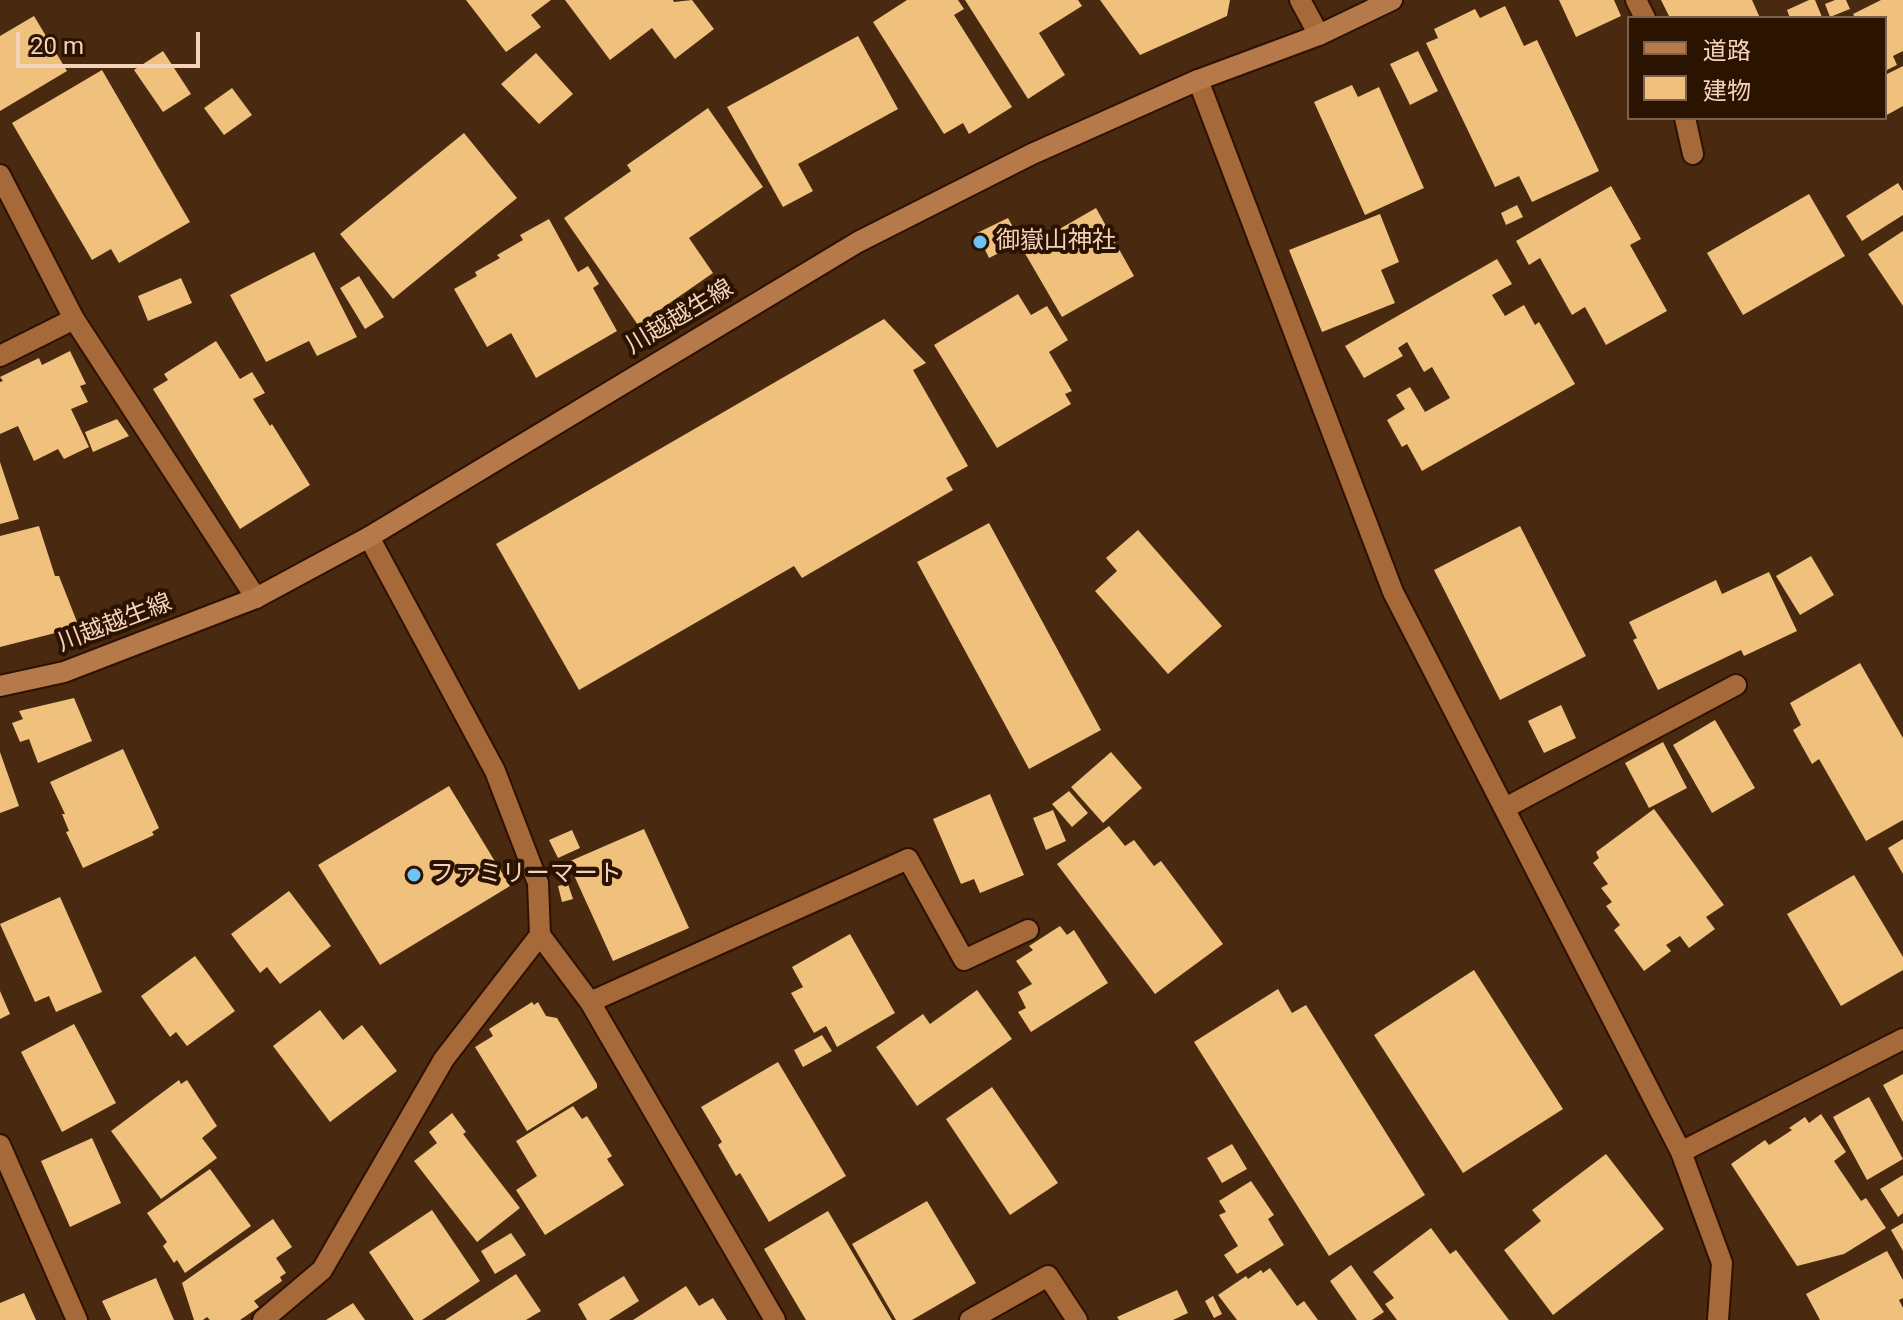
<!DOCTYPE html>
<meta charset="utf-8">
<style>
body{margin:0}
#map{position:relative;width:1903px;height:1320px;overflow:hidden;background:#492a10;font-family:Roboto,"Noto Sans JP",sans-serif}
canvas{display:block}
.legend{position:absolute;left:1627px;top:16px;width:260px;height:104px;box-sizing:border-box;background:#2b1301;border:2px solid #7c604b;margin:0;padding:10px 14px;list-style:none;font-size:24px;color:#f5d3bb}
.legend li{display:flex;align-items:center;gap:16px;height:40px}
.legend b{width:40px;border:2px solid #7c604b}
.scale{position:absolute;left:16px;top:32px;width:184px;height:36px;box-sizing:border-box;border:4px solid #f5d3bb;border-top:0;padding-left:10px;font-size:24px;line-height:28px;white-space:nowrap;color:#f5d3bb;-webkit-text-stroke:6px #2b1301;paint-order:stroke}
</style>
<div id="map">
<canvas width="1903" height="1320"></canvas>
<ul class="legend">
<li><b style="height:10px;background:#b6794a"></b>道路</li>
<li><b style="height:22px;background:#efc17c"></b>建物</li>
</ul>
<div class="scale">20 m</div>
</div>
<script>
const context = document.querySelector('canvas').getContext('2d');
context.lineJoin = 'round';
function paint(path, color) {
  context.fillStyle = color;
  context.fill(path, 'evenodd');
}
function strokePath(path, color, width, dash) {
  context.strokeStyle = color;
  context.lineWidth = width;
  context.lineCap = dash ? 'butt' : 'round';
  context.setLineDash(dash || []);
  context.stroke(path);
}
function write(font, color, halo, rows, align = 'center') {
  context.font = font + ' Roboto,"Noto Sans JP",sans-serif';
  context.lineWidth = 8;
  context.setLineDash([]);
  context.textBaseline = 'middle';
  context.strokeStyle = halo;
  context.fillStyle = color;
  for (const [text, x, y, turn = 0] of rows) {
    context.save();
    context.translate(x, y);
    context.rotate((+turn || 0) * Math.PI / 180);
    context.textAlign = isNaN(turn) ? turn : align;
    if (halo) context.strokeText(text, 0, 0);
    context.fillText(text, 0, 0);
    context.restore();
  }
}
const building = new Path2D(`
 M466 0H551L531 15 541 27 506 52Z
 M565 0H673L674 2 692 0 714 29 675 59 652 28 610 60Z
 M907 0H958L964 9 954 15 1012 107 969 134 963 123 944 134 873 22Z
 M965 0H1078L1082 6 1039 33 1065 75 1028 99Z
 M1100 0H1230L1227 16 1140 55Z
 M1559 0H1614L1621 16 1576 37Z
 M1661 0H1752L1760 18H1670Z
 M1809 0H1815L1822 17 1790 18 1787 10Z
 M1835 0H1846L1850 9 1830 17 1825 4Z
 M1881 0H1903V51L1893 56 1897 65 1885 71V18H1855L1853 14Z
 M1505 6 1524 46 1537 40 1599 171 1532 202 1519 176 1495 187 1426 43 1438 38 1434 29 1475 9 1480 18Z
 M34 16 67 71 0 111V36Z
 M858 36 898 109 798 164 813 191 783 207 727 107Z
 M163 51 191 94 163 112 134 70Z
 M1418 51 1438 91 1410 105 1390 64Z
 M536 53 573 94 539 124 501 84Z
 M1903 66V106L1885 116V75Z
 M102 70 190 222 119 263 111 249 92 260 12 123Z
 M1352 85 1358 97 1379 87 1424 188 1365 215 1314 102Z
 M232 88 252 115 224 135 204 108Z
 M708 108 763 187 689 238 713 273 638 325 564 218 631 171 627 165Z
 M464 133 517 198 393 299 340 234Z
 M1898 183 1903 191V215L1862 241 1846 216Z
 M1611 186 1641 239 1630 245 1667 311 1606 345 1585 307 1572 315 1540 258 1529 265 1516 241Z
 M1809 194 1845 256 1743 315 1707 253Z
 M1517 205 1523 217 1506 225 1501 213Z
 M1096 208 1134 276 1062 317 1023 250Z
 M1380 214 1399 262 1381 270 1395 303 1322 332 1289 250Z
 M1008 218 1021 242 989 258 977 233Z
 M549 219 578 272 588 266 599 284 593 288 617 331 536 378 511 333 487 347 454 289 477 276 475 272 500 258 497 255 523 240 520 235Z
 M1903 231V306L1868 254Z
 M314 252 357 337 317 356 309 341 266 362 230 295Z
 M1497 259 1512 284 1492 295 1505 316 1524 305 1535 325 1539 322 1575 384 1422 471 1407 444 1402 447 1387 420 1405 409 1396 395 1410 387 1425 412 1450 398 1432 367 1424 372 1407 342 1398 348 1403 356 1364 378 1345 346Z
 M359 276 384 317 365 329 340 288Z
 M181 278 192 303 148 321 138 296Z
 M1018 294 1031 315 1047 306 1068 340 1049 352 1072 391 1065 394 1071 404 997 448 934 345Z
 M884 319 926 363 913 370 968 466 946 478 953 490 802 578 794 566 579 690 496 544Z
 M216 341 240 379 252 372 265 393 253 399 270 426 272 424 310 485 240 529 153 389 168 380 164 374Z
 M70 351 86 384 80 386 88 402 71 409 89 447 64 459 58 449 34 461 18 426 0 434V382L3 381 0 377 39 358 42 365Z
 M117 419 129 436 93 452 85 432Z
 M0 462 19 519 0 524Z
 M989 523 1101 730 1029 769 917 562Z
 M39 526 55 576H59L79 627 0 647V536Z
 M1520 526 1586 656 1500 700 1434 570Z
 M1138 530 1222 626 1168 674 1095 591 1117 571 1106 558Z
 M1811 556 1834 595 1800 615 1776 576Z
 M1769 572 1797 631 1744 656 1741 650 1658 690 1633 640 1637 638 1629 622 1716 580 1722 594Z
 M1860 663 1903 738V820L1866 841 1819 759 1812 764 1793 730 1801 725 1790 703Z
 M74 698 92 741 38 763 29 739 20 742 12 723 23 719 19 711Z
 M1561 705 1576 738 1544 753 1528 721Z
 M1715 720 1755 788 1712 813 1673 745Z
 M1663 742 1687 788 1649 808 1625 763Z
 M123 749 159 828 152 832 154 835 83 868 66 832 69 831 62 814H65L50 782Z
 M0 752 19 806 0 813Z
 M1111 752 1142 788 1103 823 1071 787Z
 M449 786 510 886 380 965 318 865Z
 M1069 791 1088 813 1072 827 1052 804Z
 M990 794 1024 875 980 893 974 879 961 884 933 819Z
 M1654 809 1724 905 1706 917 1715 929 1689 948 1680 936 1666 945 1671 951 1644 971 1614 930 1620 925 1606 906 1612 902 1601 888 1608 884 1593 863 1599 858 1596 852Z
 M1053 810 1066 841 1046 850 1033 818Z
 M1109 826 1125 846 1134 840 1154 866 1161 861 1223 944 1155 994 1057 864Z
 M644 829 689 928 613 961 568 862Z
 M572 830 580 848 558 858 549 840Z
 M1903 839V874L1888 848Z
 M1854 875 1903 957V970L1841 1006 1787 914Z
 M568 884 573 899 562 902 558 886Z
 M289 891 331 946 280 984 267 967 260 973 231 934Z
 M60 897 102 992 56 1012 49 996 35 1002 0 924Z
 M1060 926 1067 935 1074 930 1108 983 1031 1032 1018 1012 1026 1008 1018 992 1032 984 1016 961 1033 950 1029 946Z
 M850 934 895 1013 837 1047 826 1026 814 1033 791 993 803 987 792 967Z
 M195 956 235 1011 187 1046 176 1032 170 1037 141 996Z
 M1474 970 1563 1109 1463 1173 1374 1035Z
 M1278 989 1292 1013 1306 1005 1425 1195 1329 1256 1194 1042Z
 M977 990 1012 1039 917 1106 876 1047 923 1014 930 1024Z
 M0 991 10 1014 0 1019Z
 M532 1002 534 1005 538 1002 546 1016 557 1018 597 1084V1088L527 1131 475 1047 493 1036 489 1029Z
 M320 1010 343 1040 362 1025 397 1071 330 1122 273 1046Z
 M74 1024 116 1103 62 1132 21 1052Z
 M822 1035 832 1051 803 1067 794 1050Z
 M778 1062 846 1176 769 1222 740 1173 736 1176 718 1145 722 1142 701 1107Z
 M1903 1074V1122L1883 1085Z
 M179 1080 181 1084 187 1080 217 1126 202 1138 217 1158 161 1199 111 1131Z
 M992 1087 1058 1183 1010 1215 946 1119Z
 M1869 1097 1903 1159 1867 1180 1833 1117Z
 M573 1106 582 1119 587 1116 612 1156 607 1159 624 1185 545 1235 516 1190 537 1176 516 1141Z
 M452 1113 466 1132 463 1134 520 1208 477 1242 414 1161 437 1143 429 1132Z
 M1821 1114 1846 1152 1834 1161 1861 1201 1866 1198 1886 1228 1844 1254 1797 1266 1731 1164 1765 1140 1769 1145 1792 1130 1789 1128 1805 1117 1809 1123Z
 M92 1138 121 1203 70 1227 41 1161Z
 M1232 1144 1247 1169 1222 1183 1207 1158Z
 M1606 1154 1664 1229 1553 1315 1504 1250 1541 1221 1532 1210Z
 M210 1169 251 1226 185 1273 177 1260 174 1263 163 1246 167 1242 147 1213Z
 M1903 1175V1213L1898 1217 1880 1189Z
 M1251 1181 1274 1215 1268 1219 1284 1245 1237 1274 1224 1255 1238 1246 1219 1215 1226 1212 1219 1201Z
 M927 1201 976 1283 912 1320H896L852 1244Z
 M432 1210 480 1281 422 1320H414L369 1252Z
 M828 1211 892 1320H806L764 1249Z
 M273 1219 292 1247 276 1258 286 1273 280 1277 282 1281 254 1301 259 1307 240 1320H210L207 1317 203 1320H194L182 1283Z
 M1903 1223V1251L1891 1230Z
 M1431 1228 1450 1254 1456 1250 1509 1320H1397L1385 1304 1394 1298 1373 1272Z
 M511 1233 526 1255 495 1274 481 1251Z
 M1887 1251 1903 1280V1298L1899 1300 1903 1308V1320H1820L1806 1294Z
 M1351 1265 1384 1312 1372 1320H1357L1330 1281Z
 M1270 1268 1297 1306 1304 1301 1318 1320H1237L1218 1295 1246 1276 1248 1279 1261 1270 1263 1273Z
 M516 1274 541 1311 526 1320H445Z
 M624 1276 639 1301 609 1320H587L578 1304Z
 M156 1278 174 1320H111L102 1301Z
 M686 1286 699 1306 713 1298 727 1320H633Z
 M1177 1290 1188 1313 1173 1320H1119L1117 1317Z
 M24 1293 36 1320H0V1303Z
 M1213 1296 1222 1314 1214 1318 1205 1301Z
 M353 1303 365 1320H326Z`);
const lane = new Path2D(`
 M1636 0 1645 18
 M1685 118 1693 154
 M0 356 74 319
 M1505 808 1736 685
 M540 935 590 1002 775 1320
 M590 1002 908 859 964 960 1028 930
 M0 1145 77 1320
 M970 1320 1048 1276 1077 1320`);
const street = new Path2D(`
 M1300 0 1319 35
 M1198 80 1393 592 1681 1152 1722 1263 1718 1320
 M0 175 74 319 256 598
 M1681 1152 1903 1039
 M263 1320 322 1270 444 1059 540 935 538 883 495 771 369 537`);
const secondary = new Path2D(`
 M0 686 64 672 256 598 369 537 858 242 1032 154 1198 80 1319 35 1392 0`);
const markers = [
 [980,242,8,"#6fc2f4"],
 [414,875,8,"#6fc2f4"]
];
const poiNames = [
 ["御嶽山神社",996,242],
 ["ファミリーマート",430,875]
];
const streetNames = [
 ["川越越生線",680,318,-31],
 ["川越越生線",115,624,-21]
];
paint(building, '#efc17c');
strokePath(lane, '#2e1100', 24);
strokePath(street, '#2e1100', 24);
strokePath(secondary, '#2e1100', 24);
strokePath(lane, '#a66939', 20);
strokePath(street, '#a66939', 20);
strokePath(secondary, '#b6794a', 20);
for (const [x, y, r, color] of markers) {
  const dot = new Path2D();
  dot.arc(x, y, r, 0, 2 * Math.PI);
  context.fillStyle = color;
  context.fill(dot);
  strokePath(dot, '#2b1301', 3);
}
write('24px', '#f5d3bb', '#2b1301', poiNames, 'left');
write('24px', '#f5d3bb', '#2b1301', streetNames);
</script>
